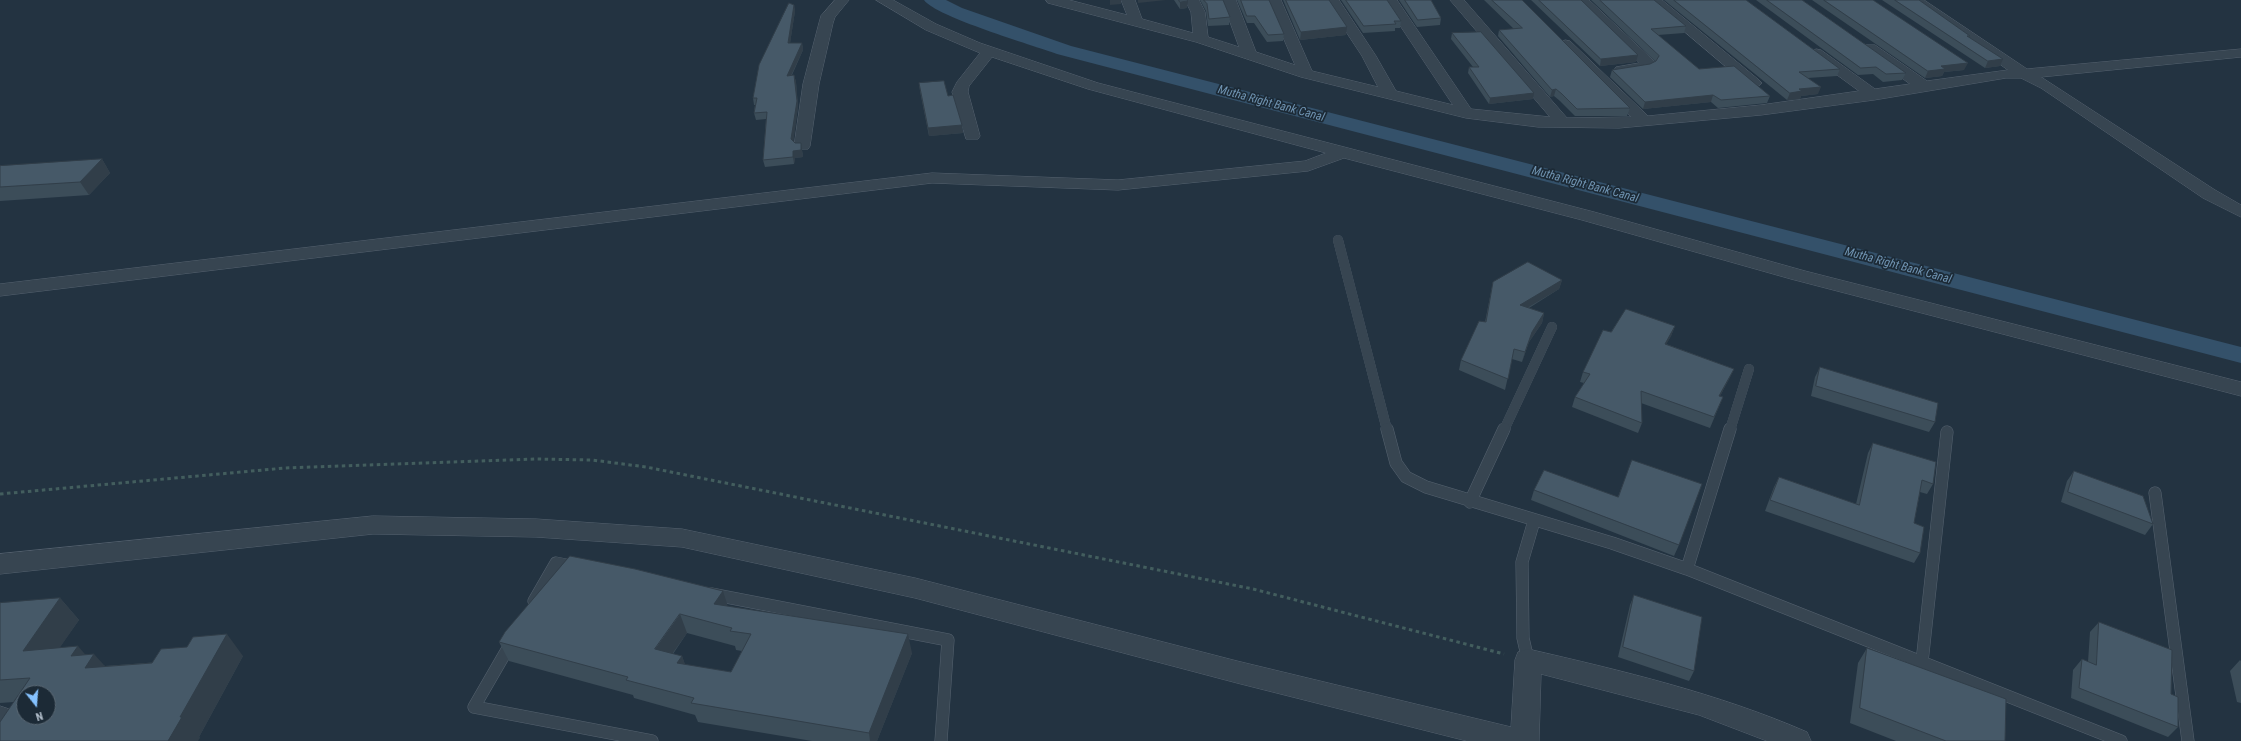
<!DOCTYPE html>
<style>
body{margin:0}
#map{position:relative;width:2241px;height:741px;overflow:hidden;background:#233341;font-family:"Roboto Condensed",sans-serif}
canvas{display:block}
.north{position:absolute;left:16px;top:685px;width:40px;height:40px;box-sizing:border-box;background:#1c2a36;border:1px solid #586672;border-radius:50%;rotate:163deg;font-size:11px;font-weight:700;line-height:16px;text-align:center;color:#b3bfcc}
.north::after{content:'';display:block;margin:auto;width:14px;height:18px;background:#85c2ff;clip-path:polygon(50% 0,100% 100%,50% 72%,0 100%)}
</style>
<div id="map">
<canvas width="2241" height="741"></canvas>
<div class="north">N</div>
</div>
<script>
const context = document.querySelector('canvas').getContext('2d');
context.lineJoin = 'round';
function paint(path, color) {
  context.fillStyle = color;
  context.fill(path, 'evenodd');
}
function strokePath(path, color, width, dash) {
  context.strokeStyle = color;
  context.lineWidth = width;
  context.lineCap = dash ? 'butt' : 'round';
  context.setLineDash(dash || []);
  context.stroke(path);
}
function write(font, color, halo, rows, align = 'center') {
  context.font = font + ' "Roboto Condensed",sans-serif';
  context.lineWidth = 3.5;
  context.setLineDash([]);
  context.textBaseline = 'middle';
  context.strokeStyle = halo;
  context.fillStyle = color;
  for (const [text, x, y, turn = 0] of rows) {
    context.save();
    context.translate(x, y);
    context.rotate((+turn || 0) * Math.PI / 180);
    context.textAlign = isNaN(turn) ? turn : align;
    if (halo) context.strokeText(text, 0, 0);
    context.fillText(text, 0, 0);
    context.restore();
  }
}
const canal = new Path2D(`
 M924 0H946L962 8 1071 46 2241 347V363L1057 54C1033 45 936 17 924 0Z`);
const path = new Path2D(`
 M0 494 285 468 537 459 592 460 646 467 1253 589 1504 654`);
const laneFar1 = new Path2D(`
 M1338 240 1387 430
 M1504 430 1552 327
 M1730 430 1749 369`);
const lane = new Path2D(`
 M1387 429 1396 463 1406 477 1426 487 1612 543 1687 569 2121 741
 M2155 493 2188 741
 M1470 502 1504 429
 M1687 569 1730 429
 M711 594 948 640 941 741
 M534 601 556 563 576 567
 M511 643 474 707 652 741
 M1528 660 1523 638 1522 562 1534 521
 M1922 662 1947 432`);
const street = new Path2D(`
 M835 0H849L835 17 833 23 819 84 810 146 808 149H796L794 146 803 84 819 23 821 16Z
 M876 0H893L936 24 980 43 1098 83 1594 212 1805 271 2241 382V396L1791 279 1582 220 1344 158 1308 171 1118 190 932 183 0 296V284L932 173 1118 180 1305 161 1326 153 1088 89 992 57 969 86 968 92 980 136 978 139H966L952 92 957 82 980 53 926 30Z
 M1046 0H1069L1127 15 1121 0H1135L1142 19 1193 33 1191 12 1185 0H1199L1205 12 1208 37 1239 47 1222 0H1236L1256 52 1295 65 1267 0H1281L1312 71 1378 87 1362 56 1325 0H1339L1376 56 1396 91 1453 105 1383 0H1397L1471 109 1550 117 1450 0H1464L1567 118 1631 117 1560 47 1558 44 1565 40 1570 41 1648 116 1761 105 1859 91 1811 56 1809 53 1816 49 1821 50 1875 89 1910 84 1865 51 1863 48 1865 45H1875L1927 81 2008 70 1908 0H1924L2027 69 2241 49V57L2041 77 2215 190 2241 205V217L2203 198 2041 88 2021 78H2006L1874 100 1761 115 1619 128 1538 127 1466 118 1301 77 1196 42 1048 3Z
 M1574 0H1589L1654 61 1656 64C1650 73 1626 76 1616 73L1614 70 1616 67 1639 63Z
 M1647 0H1662L1759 80 1762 83 1759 86H1749Z
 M373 516 536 519 682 529 915 578 1237 661 1511 727 1515 660 1518 652 1528 649C1623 671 1717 693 1807 732L1811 741H1767L1699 715 1541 674 1539 741H1467L1237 683 915 598 682 547 536 537 373 534 0 574V554Z
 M0 706 12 710 16 719 10 733 0 736Z`);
const wall = new Path2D(`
 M1174 0H1187V8L1180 9Z
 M1200 0H1223L1230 17 1229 25 1208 26 1206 11Z
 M1237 0H1269L1284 34 1283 41 1267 42 1254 23H1247Z
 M1283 0H1329L1346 35 1300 40Z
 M1341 0H1387L1401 21 1400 28H1395V31L1363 33Z
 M1399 0H1431L1441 18 1440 25 1417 27Z
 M1484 0H1522L1630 108 1627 116H1575L1560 101 1554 96 1550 97 1498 36 1499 30 1514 29Z
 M1531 0H1581L1636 62 1600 66Z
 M1591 0H1654L1686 26 1684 33 1658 35 1699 69 1770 96 1767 103 1718 108 1711 102 1643 109 1610 77 1612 70 1650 64 1656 62Z
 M1664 0H1746L1840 69 1837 76 1808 78 1818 94 1801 96 1800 99 1787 100Z
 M1756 0H1802L1906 73 1902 80 1883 82 1873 74 1858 75Z
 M1812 0H1873L1964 70 1944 72 1942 76 1925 78Z
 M1882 0H1919L1970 36 1969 37 2000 66 1985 68Z
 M794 5 795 11 790 43H802L803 50 792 75H794L796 82 798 107 793 141 795 143H801L803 157 795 158 794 164 765 167 763 160 766 119 756 120 754 113 755 105H754L753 98Z
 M1452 33 1533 99 1489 104 1468 73 1469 67H1473L1451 39Z
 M919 83 948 96 962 125 963 133 929 136 920 91Z
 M102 159 110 173 89 195 0 201V166Z
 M1562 280 1559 289 1529 308 1544 313 1542 323 1529 342 1522 362 1512 359 1505 390 1459 370 1461 360 1485 322 1493 282Z
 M1675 326 1671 336 1666 344 1734 369 1729 379 1720 396 1723 397 1710 428 1641 403 1642 423 1638 433 1572 407 1575 397 1584 383 1580 382 1583 372 1611 332Z
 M1820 367 1935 422 1929 432 1811 396 1815 377Z
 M1873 443 1933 484 1927 494 1920 492 1914 523 1920 553 1914 563 1765 511 1774 487 1779 477 1856 504 1868 453Z
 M2074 471 2153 524 2145 535 2061 502 2067 481Z
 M1534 490 1679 545 1674 556 1531 500Z
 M1634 595 1694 671 1689 681 1618 657 1630 605Z
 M60 598 79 620 59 648 86 655 105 666 243 656 199 737 200 738 14 702 0 703V603Z
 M728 606 912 653 877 741H812L698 722 695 715 634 698 633 695 509 661 499 642ZM687 633 735 646 736 650 742 651 731 672 685 665 682 656 673 654Z
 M2099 622 2171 694 2178 727 2168 737 2071 698 2073 670 2082 659 2088 662 2090 632Z
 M1867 648 2005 741H1896L1850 723 1858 663Z
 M2240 660 2241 661V703L2237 702 2230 671Z`);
const shadedWall = new Path2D(`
 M1110 0H1121V4L1110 5Z
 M1138 0H1166L1138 3Z
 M1188 1 1187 8 1180 9V2Z
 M794 5 795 11 789 50 788 43Z
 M1347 27 1346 35 1300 40 1301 32Z
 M802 43 803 50 788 82 787 76Z
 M1638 55 1636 62 1600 66 1601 59Z
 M2003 59 2000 66 1985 68 1988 61Z
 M1968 63 1964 70 1944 72 1942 76 1925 78 1928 71 1941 66Z
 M794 75 796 82 798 107 793 146 791 139Z
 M1821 87 1818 94 1801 96 1800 99 1787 100 1790 93 1799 89Z
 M1556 89 1554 96 1550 97 1552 90Z
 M1534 93 1533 99 1489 104 1490 98Z
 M1713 95 1711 102 1643 109 1645 102Z
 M962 125 963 133 929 136 928 128Z
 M801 143 803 157 795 158 794 164 793 157V151Z
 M102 159 110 173 89 195 80 182Z
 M1562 280 1559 289 1517 314 1520 305Z
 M1544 313 1542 323 1529 342 1522 362 1525 352 1532 332Z
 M1675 326 1671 336 1661 354 1665 344Z
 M1734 369 1729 379 1715 406 1719 396Z
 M723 591 729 610 714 604Z
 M60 598 79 620 43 672 23 651Z
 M680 614 687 633 662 668 655 649Z
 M227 634 243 656 199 737 200 738 198 741H168L180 717Z
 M908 634 912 653 877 741H870L869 733Z
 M78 646 90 660 94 654 113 675 104 689 71 656Z
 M682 656 689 675 677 663Z`);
const building = new Path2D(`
 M1179 0H1187L1188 1 1180 2Z
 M1204 0H1223L1230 17 1209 19 1207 4Z
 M1241 0H1269L1284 34 1268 35 1255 16H1247Z
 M1286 0H1329L1347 27 1301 32Z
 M1346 0H1387L1401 21H1394L1396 24 1364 26Z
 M1405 0H1431L1441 18 1418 20Z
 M1492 0H1522L1630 108 1577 109 1562 94 1556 89 1552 90 1499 30 1522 28Z
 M1539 0H1581L1638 55 1601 59Z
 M1600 0H1654L1686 26 1651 29 1699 69 1734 66 1770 96 1721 100 1713 95 1645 102 1612 70 1650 64 1656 61 1659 56Z
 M1674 0H1746L1840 69 1799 72 1821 87 1799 89 1802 91 1790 93Z
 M1767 0H1802L1906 73 1886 74 1876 67 1861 68Z
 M1824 0H1873L1968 63 1941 66 1945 69 1928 71Z
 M1895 0H1919L1970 36H1967L2003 59 1988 61Z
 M789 3 794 5 788 43H802L787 76 794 75 797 101 791 139 795 143H801V150L793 151V157L763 160 767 112 754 113 757 98H753L759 65Z
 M1481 32 1534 93 1490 98 1469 67H1479L1452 33Z
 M944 81 948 96 953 95 962 125 928 128 919 83Z
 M102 159 80 182 0 187V166Z
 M1528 262 1562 280 1520 305 1544 313 1532 332 1525 352 1514 349 1508 379 1461 360 1479 321 1486 322 1493 282Z
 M1626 309 1675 326 1665 344 1734 369 1719 396 1723 397 1714 417 1641 391 1642 423 1575 397 1590 374 1583 372 1603 330 1611 332Z
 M1820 367 1938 403 1935 422 1816 386Z
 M1873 443 1936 462 1933 484 1922 480 1914 523 1924 527 1920 553 1770 500 1779 477 1859 505Z
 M1632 460 1702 484 1679 545 1534 490 1544 470 1618 497Z
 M2074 471 2143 496 2153 524 2068 492Z
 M570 556 635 569 723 591 714 604 908 634 869 733 691 703 694 698 626 680 628 677 499 642 505 632ZM680 614 732 628 730 631 751 634 731 672 677 663 682 656 655 649Z
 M1634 595 1702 617 1694 671 1623 647Z
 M60 598 23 651 78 646 71 656 94 654 85 668 152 663 161 649 187 647 193 637 227 634 180 717H182L168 741H0V722L30 678 0 680V603ZM24 693H48V717H24Z
 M2099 622 2172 650 2171 694 2178 697V727L2079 688 2082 659 2096 665Z
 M1867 648 2006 699 2005 741H1946L1860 708Z`);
const waterNames = [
 ["Mutha Right Bank Canal",1271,104,15],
 ["Mutha Right Bank Canal",1585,185,15],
 ["Mutha Right Bank Canal",1898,266,15]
];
paint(canal, '#34516a');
strokePath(laneFar1, '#55626f', 10);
strokePath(lane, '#55626f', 13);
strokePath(street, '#55626f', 1);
strokePath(path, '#435e5e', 3, [3.5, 3.5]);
strokePath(laneFar1, '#374551', 10);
strokePath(lane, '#374551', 12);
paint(street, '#374551');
paint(wall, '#3c4d59');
paint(shadedWall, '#313e49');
paint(building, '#465968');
strokePath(building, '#313e49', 1);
write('italic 12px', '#7094b2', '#1c2a36', waterNames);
</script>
